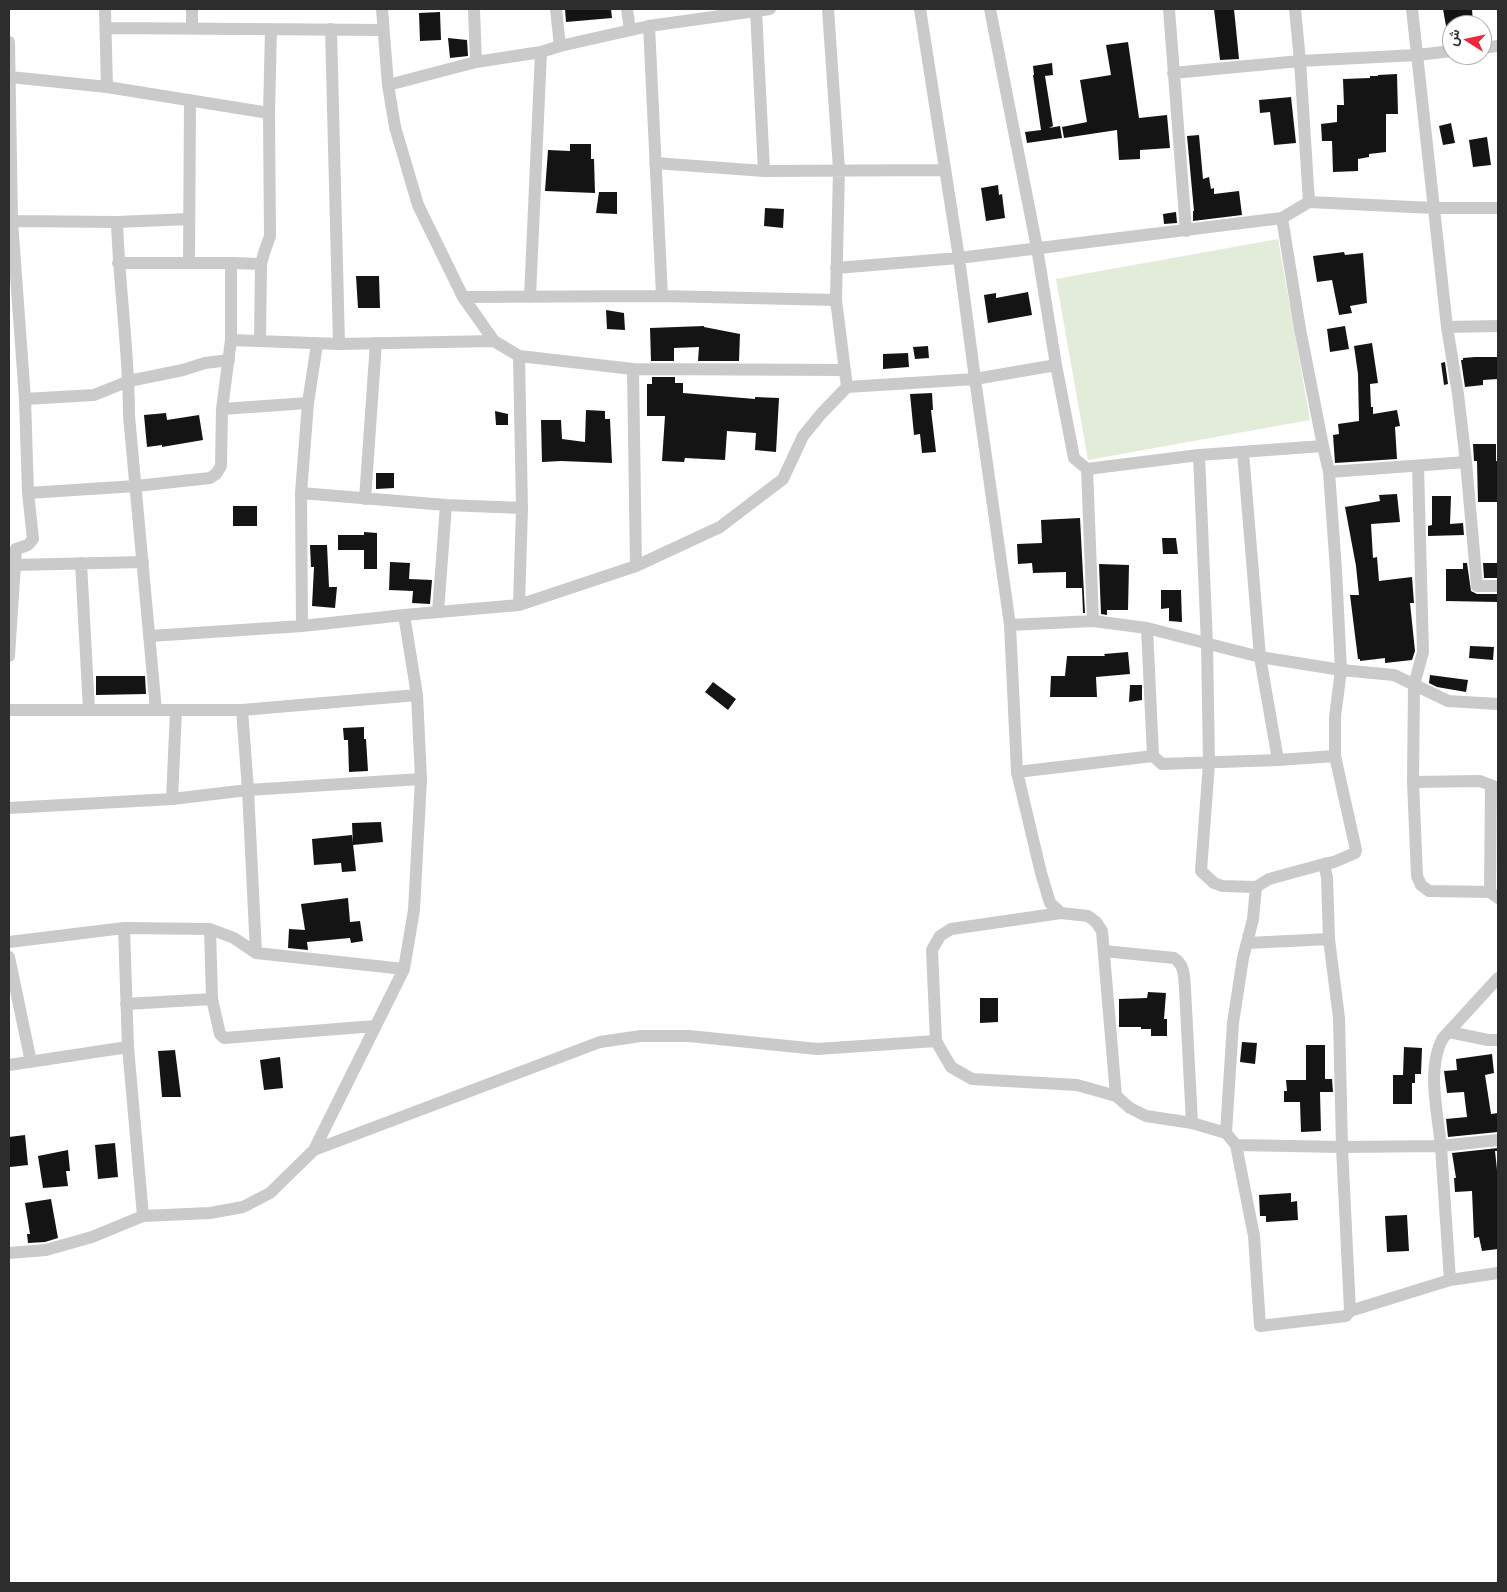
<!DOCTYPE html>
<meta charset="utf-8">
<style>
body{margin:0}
#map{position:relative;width:1507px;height:1592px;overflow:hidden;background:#fff;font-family:"Noto Sans",Vazirmatn,sans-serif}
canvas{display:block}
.frame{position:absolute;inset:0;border:10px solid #2d2d2d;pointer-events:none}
.north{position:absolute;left:1442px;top:15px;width:50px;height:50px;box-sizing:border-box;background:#fff;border:1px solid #ababab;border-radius:50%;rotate:280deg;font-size:14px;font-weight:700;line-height:20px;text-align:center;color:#2d2d2d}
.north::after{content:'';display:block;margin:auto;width:18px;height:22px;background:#eb273b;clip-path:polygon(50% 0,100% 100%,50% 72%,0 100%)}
</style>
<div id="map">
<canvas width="1507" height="1592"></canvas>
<div class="frame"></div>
<div class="north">ش</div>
</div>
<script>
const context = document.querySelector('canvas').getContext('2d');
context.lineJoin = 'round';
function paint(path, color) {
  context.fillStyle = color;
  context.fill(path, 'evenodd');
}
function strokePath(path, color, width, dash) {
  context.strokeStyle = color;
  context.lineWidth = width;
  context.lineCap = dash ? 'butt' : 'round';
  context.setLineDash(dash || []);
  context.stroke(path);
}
const green = new Path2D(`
 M1278 239 1310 420 1088 460 1056 279Z`);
const building = new Path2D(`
 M565 9H611L612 18 566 22Z
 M1214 9H1234L1239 59 1220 60Z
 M1443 9H1472L1473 23 1446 26Z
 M440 12 441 40 420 41 419 13Z
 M448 38 467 40 468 56 450 58Z
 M1128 42 1139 118 1167 115 1170 148 1140 150V159L1119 160 1117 130 1064 138 1062 127 1087 122 1080 80 1111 75 1106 45Z
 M1052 63 1053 75 1045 76 1053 126 1049 128 1060 126 1062 138 1027 143 1025 132 1041 130 1033 75H1034L1033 66Z
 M1397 74 1398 114H1386V152L1369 154V157L1358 159V171L1333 172 1332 141H1322L1321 124 1337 122V105H1344L1343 79 1370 78V76H1378V75Z
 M1291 97 1296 143 1274 145 1270 112 1260 113 1259 100Z
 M1451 123 1455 143 1443 145 1439 126Z
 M1199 135 1203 179 1209 177 1211 189 1214 188V194L1239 191 1242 215 1193 221V211H1194L1187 136Z
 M1487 137 1491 165 1473 167 1469 140Z
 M570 144H591V159H594L595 193 545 191 548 150 570 151Z
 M998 185 999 195 1002 194 1005 218 986 221 981 188Z
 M599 192H617V214L596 213Z
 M765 208 784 209 783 228 764 226Z
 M1176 212 1177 223 1164 224 1163 214Z
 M1344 252 1345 255 1363 253 1367 303 1350 306 1352 313 1339 315 1332 280 1317 282 1313 256Z
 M356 276H379L380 308H358Z
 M1028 292 1032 315 988 323 984 295 996 293V298Z
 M606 310 624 313 625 330 607 329Z
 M704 326V327L740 334 739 361H698L699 347 674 348V361H651L650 328Z
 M1345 326 1349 349 1330 352 1327 329Z
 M1372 343 1378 383 1370 384 1371 407H1373V414L1397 410 1400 426 1395 427 1397 459 1335 463 1333 435 1339 434 1338 424 1359 421 1358 374 1354 346Z
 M928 346 929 358 915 359 913 347Z
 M908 353 909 367 883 369V354Z
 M1475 357H1498V379L1483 380V385L1465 387 1461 360H1463V358Z
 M1445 362 1448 384 1444 385 1441 363Z
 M652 377H675V383H683V393L755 399V397L779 398 776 452 755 450 756 433 727 431 725 460 685 458 684 462 662 461 665 416H647V384H652Z
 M932 393 933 410H931L936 452 922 453 920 434 914 435 910 394Z
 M586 410 605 411V419H610L612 463 561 461 542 462 541 420H561L562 439 585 442Z
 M495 411 508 414V425H496Z
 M166 413 167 420 199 415 203 440 162 447V445L147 447 144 415Z
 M1473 444H1496V461H1498V502H1478L1477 461H1474Z
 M376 473H394V488L376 489Z
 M1397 494 1400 522 1371 524 1373 558 1377 557 1379 581 1412 577 1414 603H1410L1415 651 1412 660 1385 663V658L1360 661V659H1358L1350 595H1359L1356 566 1345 507 1380 501 1379 495Z
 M1432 496H1451L1450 524 1463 523 1464 535 1428 536V526L1432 525Z
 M233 506H257V526H233Z
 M1080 518 1085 613H1083L1082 588H1066V572L1033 573 1032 563 1018 564 1017 544 1042 543 1041 520Z
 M364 532 377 533V569H364V550H338V535H364Z
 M1162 538H1176L1178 554H1163Z
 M310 545H327L329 587H337L335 608 312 606 314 567H311Z
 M390 562 410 563 409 579 432 580 430 604 412 603 413 591 389 590Z
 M1463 563H1467L1471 591 1477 594H1498V602L1446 601V569H1463Z
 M1483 563H1498V578H1484Z
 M1099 564 1129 565 1128 610H1107V615L1101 614Z
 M1161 590H1181L1182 622 1169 621V608L1161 609Z
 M1470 646 1494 647 1493 660 1469 658Z
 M1128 652 1130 674 1096 677 1097 697H1050L1051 676H1065L1067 656H1105L1104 654Z
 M1430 675 1468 680 1466 692 1437 687 1429 683Z
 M96 676H145L146 694 96 695Z
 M713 682 736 699 728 710 705 692Z
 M1130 685H1142V700L1129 702Z
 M364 727V739H366L368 771 349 772 348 740H344L343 728Z
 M381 822 383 842 353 845 352 823Z
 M352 835 356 871 342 872 341 863 314 865 312 839Z
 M348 898 350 922 360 921 363 941 351 943 350 938 307 942 308 950 288 948 289 929 305 930 301 904Z
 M1148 992 1166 993 1164 1019H1167V1036H1151V1029H1141V1027H1119V999L1147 998Z
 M980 998H998V1022L980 1023Z
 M1242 1042 1257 1043 1255 1064 1240 1062Z
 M1306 1045H1325V1079H1332L1333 1092H1320L1321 1131 1301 1132 1300 1102H1284V1091H1287L1286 1080H1306Z
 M1404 1047 1422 1048 1421 1074H1415V1083H1412V1104H1393V1075H1403Z
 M175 1050 181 1097H162L158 1051Z
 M1492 1054 1494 1073 1485 1075 1491 1114 1498 1113V1132L1448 1137 1446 1119 1467 1117 1464 1092 1447 1093 1444 1071 1457 1070 1456 1059Z
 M280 1057 283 1088 264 1090 260 1060Z
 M25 1135 28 1165 10 1167 9 1137Z
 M115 1143 118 1177 98 1179 95 1145Z
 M1498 1148V1151H1495L1498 1179V1249L1482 1251 1479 1237 1474 1238 1472 1191 1455 1192 1454 1178H1456L1452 1153Z
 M68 1150 70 1171H66L68 1186 43 1188 38 1156Z
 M1291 1193V1202L1297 1201 1298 1220 1266 1222V1216H1260L1259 1195Z
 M51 1199 58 1238 45 1242 28 1243 27 1234H30L25 1203Z
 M1407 1215 1409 1251 1387 1252 1385 1216Z`);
const street = new Path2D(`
 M105 9 107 87
 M192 9V28
 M474 9 476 62
 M556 9 560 46
 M627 9 630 30
 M828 9 839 169 836 300 847 387
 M920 9 959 258 975 379 1010 625 1017 772 1041 873 1050 903 1061 913 1088 916 1096 922 1102 931 1116 1096
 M990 9 1037 248 1056 365 1074 458 1087 469 1199 455 1323 446
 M1169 9 1186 231
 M1295 9 1300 61 1309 202
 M1412 9 1447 327 1458 394 1466 462 1477 586H1498
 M756 11 764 171
 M649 26 662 296
 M106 28 383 30
 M331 29 339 344
 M9 42 12 221 25 399 28 493 33 539 28 545 16 549 9 656
 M1482 48 1498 46
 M1173 73 1300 61 1417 55 1452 51
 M10 77 107 87 269 113
 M388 85 476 62 541 52 560 46 649 26 770 9
 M655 163 764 171 945 170
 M12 221 117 222 189 219
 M117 222C119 287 129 351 129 416L156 710
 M189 263 190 100
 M231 263 261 264
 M836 268 959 258 1282 218 1309 202 1433 208H1498
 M463 297 662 296 836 300
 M530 297 541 52
 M1447 327 1498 326
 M231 340 339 344 494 341
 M260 341 261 264 264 253 270 236 269 113 271 29
 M519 356 633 369 845 370
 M633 369 636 566
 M25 399 94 395 129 381 183 370 205 363 229 360
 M222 409 308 403
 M1243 452 1260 657 1278 760
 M1199 455 1207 644 1209 763 1201 871 1214 883 1222 886 1256 887 1269 879 1324 864
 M1418 466 1423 652 1414 685 1413 782 1417 876 1421 885 1429 891 1490 892 1498 898
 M1087 469 1093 621
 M1329 472 1466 462
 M28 493 136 486 210 478 216 474 221 466 222 409 231 340V263H118
 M301 493 446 505 522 508
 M365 499 376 343
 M81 563 89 710
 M14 565 143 562
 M519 605 636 566 720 527 783 479 803 436 821 414 847 387 975 379 1056 365
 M438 612 446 505
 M1010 625 1093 621 1147 628 1260 657 1341 670 1394 675 1448 701 1498 704
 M302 626 301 493 308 403 317 344
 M1147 628 1153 756
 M150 636 302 626 404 615
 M9 710H242L417 695
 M242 710 248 790 256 953
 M1335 756 1356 850 1355 853 1334 862 1324 864 1327 877 1329 939 1339 1018 1342 1147 1350 1311
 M1017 772 1153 756 1162 764 1278 760 1335 756V717L1341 670 1336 570 1329 472 1323 446 1300 329 1282 218
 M1413 782 1480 781 1498 788
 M172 799 176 711
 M9 808 172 799 248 790 421 779
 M1490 892 1491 785
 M124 928 128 1047 143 1216
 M210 929 212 999 220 1034 224 1038 375 1026
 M9 942 124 928 210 929 234 938 256 953 404 969
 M1248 943 1329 939
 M1104 951 1174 958C1185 965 1184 977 1185 989L1192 1123
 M9 957 31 1062
 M126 1004 212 999
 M1449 1032 1488 1040H1498
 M936 1041 932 950 940 936 951 929 1061 913
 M9 1065 128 1047
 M1226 1133 1233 1023 1243 958 1253 919 1256 887
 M1236 1145 1342 1147 1441 1146 1498 1140
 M314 1150 600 1042 641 1036H689L817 1049 936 1041 951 1067 972 1079 1077 1085 1116 1096 1130 1108 1146 1116 1192 1123 1226 1133 1236 1145 1254 1236 1260 1326 1346 1316 1350 1311 1450 1280 1498 1273
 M9 1253 46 1250 92 1237 143 1216 210 1213 243 1207 270 1193 314 1150 404 969 414 910 421 779 417 695 404 615 519 605 522 508 519 356 494 341 463 297 418 205 395 127 388 85 382 9
 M1450 1280C1447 1236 1444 1191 1441 1147 1438 1113 1426 1068 1443 1038L1498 978`);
paint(green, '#e3ebd9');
paint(building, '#141414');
strokePath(street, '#cacaca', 12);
</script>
